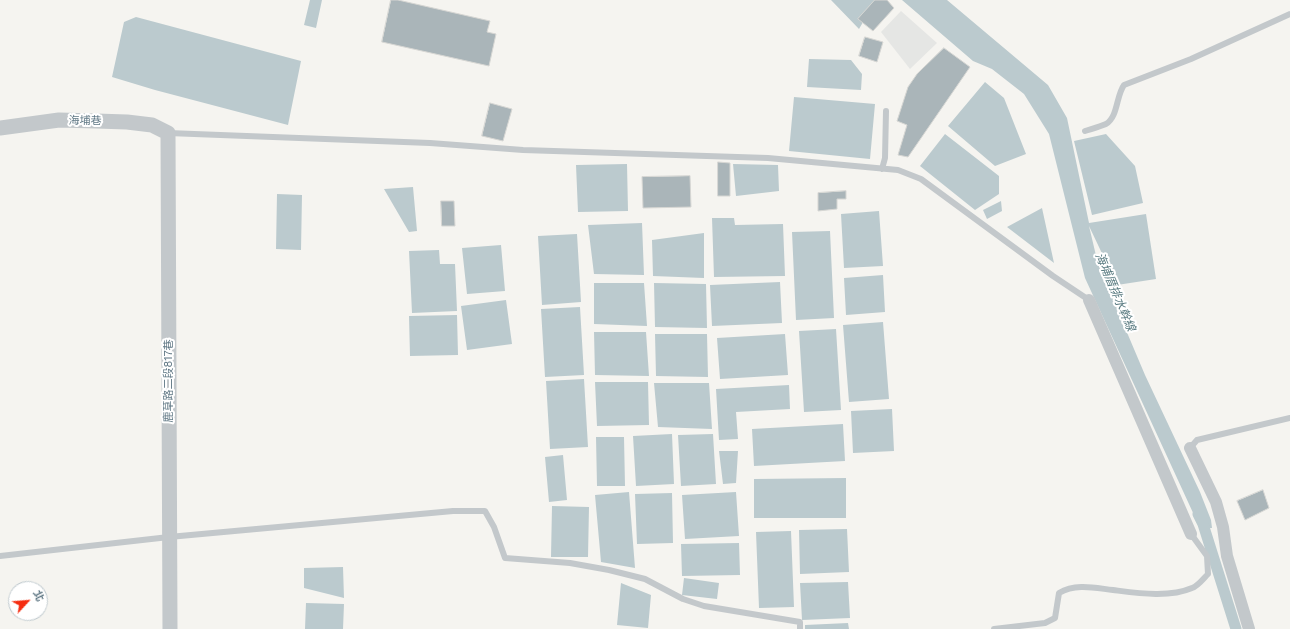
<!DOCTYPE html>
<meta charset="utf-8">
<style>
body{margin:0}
#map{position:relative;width:1290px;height:629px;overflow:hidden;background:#f5f4f0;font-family:"Work Sans","Noto Sans TC",sans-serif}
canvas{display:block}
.north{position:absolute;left:8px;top:581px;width:40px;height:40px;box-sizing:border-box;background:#fff;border:1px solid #bfc9ce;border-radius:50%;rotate:64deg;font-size:11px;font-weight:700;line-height:16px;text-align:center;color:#607885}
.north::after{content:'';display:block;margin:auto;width:14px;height:18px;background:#f52d10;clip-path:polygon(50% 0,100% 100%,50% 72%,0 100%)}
</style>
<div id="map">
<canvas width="1290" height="629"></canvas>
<div class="north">北</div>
</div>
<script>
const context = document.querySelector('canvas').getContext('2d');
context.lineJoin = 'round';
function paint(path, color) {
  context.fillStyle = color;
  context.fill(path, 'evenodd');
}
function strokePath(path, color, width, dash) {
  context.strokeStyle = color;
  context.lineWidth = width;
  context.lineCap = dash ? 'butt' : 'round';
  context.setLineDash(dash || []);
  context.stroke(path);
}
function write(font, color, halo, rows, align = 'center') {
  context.font = font + ' "Work Sans","Noto Sans TC",sans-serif';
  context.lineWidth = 4;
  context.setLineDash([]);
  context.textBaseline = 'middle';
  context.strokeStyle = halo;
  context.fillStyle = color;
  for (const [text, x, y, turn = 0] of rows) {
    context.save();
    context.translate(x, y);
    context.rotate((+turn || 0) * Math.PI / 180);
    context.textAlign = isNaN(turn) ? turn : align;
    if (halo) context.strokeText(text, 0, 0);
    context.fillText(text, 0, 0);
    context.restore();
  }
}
const built = new Path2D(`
 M901 11 937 43 910 69 881 32Z`);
const water = new Path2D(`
 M310 0H322L316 28 304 25Z
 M831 0H876L859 29Z
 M902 0H947L1048 85 1067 118 1089 223 1146 214 1156 279 1117 285 1089 226 1098 264 1145 375 1200 492 1211 520 1212 528H1200L1085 278 1049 134 1024 94 992 69 973 61Z
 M136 17 301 61 288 125 155 90 112 77 124 22Z
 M809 59 851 60 862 74 861 90 807 87Z
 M985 82 1004 98 1026 154 995 166 948 126Z
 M794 97 875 104 870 159 789 151Z
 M945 134 999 176V194L975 210 920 166Z
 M1106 134 1135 166 1143 203 1092 215 1074 141Z
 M627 164 628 211 578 212 576 165Z
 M733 164 778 165 779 191 736 196Z
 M413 187 417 231 409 232 384 189Z
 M277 194 302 195 301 250 276 249Z
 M1001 201 1002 211 987 219 983 210Z
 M1042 208 1054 263 1007 227Z
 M879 211 883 266 844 268 841 214Z
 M712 218H734L735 225 783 224 785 276 714 277Z
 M642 223 644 275 594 274 588 225Z
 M830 231 834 318 796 320 792 232Z
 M704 233V278L653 276 652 240Z
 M577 234 581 302 542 305 538 236Z
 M501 245 505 291 467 294 462 248Z
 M439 250 440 264H455L457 311 412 313 409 251Z
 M883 275 885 312 846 315 844 278Z
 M780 282 782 323 712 326 710 285Z
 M594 283H644L647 326 594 324Z
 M654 283 706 284 707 328 655 327Z
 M506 300 512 344 467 350 461 306Z
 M580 307 584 375 545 377 541 309Z
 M457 315 458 355 410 356 409 316Z
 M883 322 889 399 849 402 843 325Z
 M836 329 841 410 804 412 799 331Z
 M594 332H646L649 376 595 375Z
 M655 334H707L708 377 656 376Z
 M785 334 788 375 720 379 717 338Z
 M584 379 588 447 550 449 546 381Z
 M595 382H648L649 425 597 426Z
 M654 383H709L712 429 658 427Z
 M789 385 790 409 736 412 738 439 719 440 716 389Z
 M892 409 894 451 853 453 851 411Z
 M843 424 845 461 754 466 752 429Z
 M672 434 674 484 636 486 633 436Z
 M713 434 716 484 681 486 678 435Z
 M596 437H624L625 486H597Z
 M719 451H738L736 483 723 484Z
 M563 455 567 500 549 502 545 457Z
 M846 478V518H754V479Z
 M629 492 635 568 601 562 595 495Z
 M736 492 739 536 685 539 682 495Z
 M672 493 673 543 637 544 635 494Z
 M552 506 589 507 588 557H551Z
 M847 529 849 572 800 574 799 530Z
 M791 531 794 607 759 608 756 532Z
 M739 543 740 575 682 576 681 544Z
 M343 567 344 598 304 588V568Z
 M684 578 719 583 717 599 682 595Z
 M848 582 850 618 802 620 800 583Z
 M621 583 651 595 648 628 617 625Z
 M306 603 344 604 343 629H305Z
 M848 623 849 629H805V625Z`);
const canal = new Path2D(`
 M1198 514 1203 524 1236 629`);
const building = new Path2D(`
 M391 0H398L490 21 487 32 496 34 489 66 382 42Z
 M875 0H887L894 8 873 31 858 19Z
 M865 37 883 42 877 62 859 56Z
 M944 48 970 67 908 157 898 155 907 125 897 121 908 87 917 74Z
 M490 103 512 109 503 141 482 136Z
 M718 162 730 163V196H718Z
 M690 176 691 207 643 208 642 177Z
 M846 191V199H837V209L818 211V193Z
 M441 201H454L455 226H442Z
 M1263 490 1269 508 1245 520 1237 501Z`);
const service = new Path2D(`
 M1085 131C1091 129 1099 127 1106 124 1118 117 1116 96 1124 85L1191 59 1290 14
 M168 133 430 143 523 150 768 158 898 170 921 179 1053 276 1089 300
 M882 169 885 158 886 111
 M1190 448 1197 440 1290 418
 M0 556 169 537 453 511H485L494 527 505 558 570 563 609 570 645 579 683 599 704 606 800 622V629
 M994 629 1045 623 1055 618 1059 593C1076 583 1095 588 1113 590 1137 593 1169 598 1192 588 1198 586 1203 579 1208 574L1207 556 1191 534`);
const minor = new Path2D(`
 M1089 300 1191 534
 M1190 448 1216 502 1223 527 1227 556 1249 629`);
const tertiary = new Path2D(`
 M0 128 59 120 96 121 127 122 152 125 168 133 170 629`);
const streetNames = [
 ["海埔巷",85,121,1],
 ["鹿草路二段817巷",169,381,-90]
];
const waterNames = [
 ["海埔厝排水幹線",1115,292,67]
];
paint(built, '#e5e6e4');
paint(water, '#bbcace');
strokePath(canal, '#bbcace', 11);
paint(building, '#aab5b9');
strokePath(building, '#d6d6d3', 1);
strokePath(service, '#c3c8cb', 6);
strokePath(minor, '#c3c8cb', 12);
strokePath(tertiary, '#c3c8cb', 15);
write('11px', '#607885', '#fff', streetNames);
write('italic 12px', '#5b7c82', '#fff', waterNames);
</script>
